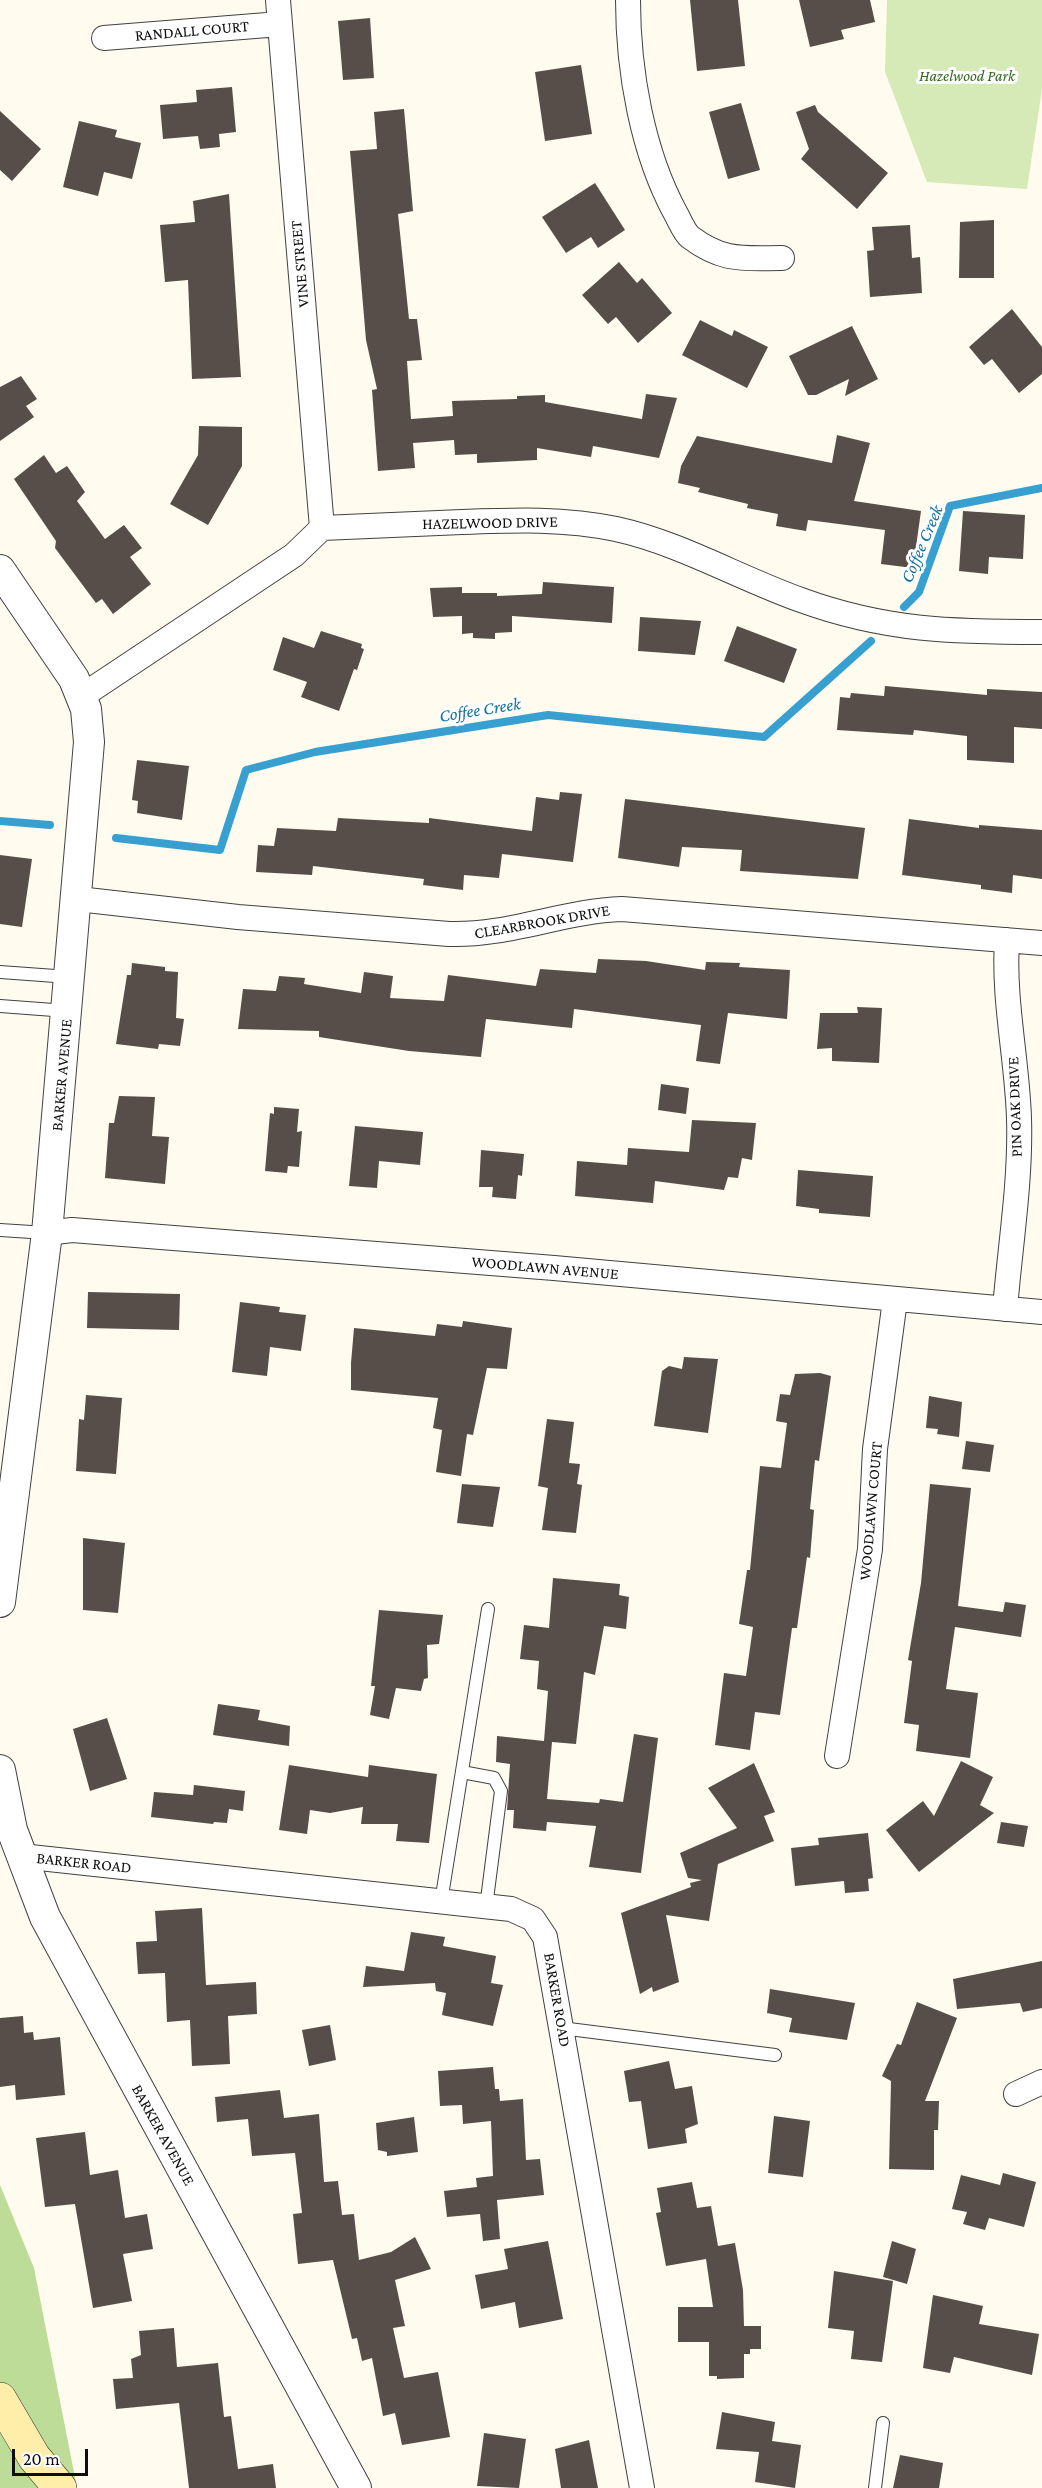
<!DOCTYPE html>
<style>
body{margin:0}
#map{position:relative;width:1042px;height:2488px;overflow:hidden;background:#fffbef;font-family:"Crimson Pro",serif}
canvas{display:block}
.scale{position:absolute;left:12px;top:2449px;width:76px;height:27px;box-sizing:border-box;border:3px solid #0e0e0e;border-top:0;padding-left:8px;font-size:18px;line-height:21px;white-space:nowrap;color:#0e0e0e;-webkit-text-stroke:4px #fff;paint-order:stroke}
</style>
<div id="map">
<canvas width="1042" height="2488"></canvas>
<div class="scale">20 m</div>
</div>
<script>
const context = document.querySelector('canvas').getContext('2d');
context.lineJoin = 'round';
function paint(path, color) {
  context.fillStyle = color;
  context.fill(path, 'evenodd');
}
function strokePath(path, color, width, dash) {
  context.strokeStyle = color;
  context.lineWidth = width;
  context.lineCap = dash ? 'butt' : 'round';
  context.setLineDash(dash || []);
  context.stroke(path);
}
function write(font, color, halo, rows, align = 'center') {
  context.font = font + ' "Crimson Pro",serif';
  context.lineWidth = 6;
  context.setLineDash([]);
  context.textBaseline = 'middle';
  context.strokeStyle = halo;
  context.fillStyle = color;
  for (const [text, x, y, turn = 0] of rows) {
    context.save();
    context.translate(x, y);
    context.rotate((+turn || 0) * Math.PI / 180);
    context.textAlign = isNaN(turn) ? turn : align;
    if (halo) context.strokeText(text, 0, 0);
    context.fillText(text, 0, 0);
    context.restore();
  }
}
const green = new Path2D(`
 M887 0H1042V89L1027 189 927 182 885 72Z`);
const forest = new Path2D(`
 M0 2185 34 2268 77 2488H0Z`);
const stream = new Path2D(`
 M904 607 919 592 950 506 1042 488
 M0 821 50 825
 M116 838 220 850 246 770 315 752 548 715 764 737 871 641`);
const building = new Path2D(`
 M690 0H738L745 66 697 71Z
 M799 0H870L875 22 841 30 844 39 810 47Z
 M370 18 374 78 343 80 338 21Z
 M581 65 592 134 545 141 535 72Z
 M232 87 236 132 219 134 220 147 200 149 198 136 163 139 160 105 197 102 196 90Z
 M741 103 760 170 728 179 709 112Z
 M815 105 818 112 888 173 857 209 801 159 809 149 796 112Z
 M404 109 413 211 398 214 409 319H417L422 360 407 361 411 419 453 416 452 401 517 399V396L545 395V402L642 419 646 394 677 398 659 458 593 446 591 457 537 448V460L477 463V454L455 455 454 440 413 443 415 468 378 471 372 390 377 389 366 340 350 151 377 149 374 112Z
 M0 111 41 149 12 181 0 170Z
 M79 121 117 130 115 137 141 143 132 179 104 172 98 196 63 187Z
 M595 183 625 230 598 248 591 237 566 253 542 217Z
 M229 194 241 377 192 379 188 280 165 282 160 225 195 222 193 201Z
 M994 220V278H959L960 222Z
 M910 225 912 258 920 257 922 293 870 297 867 251 874 250 872 227Z
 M619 262 637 283 642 278 672 313 638 343 616 317 608 324 582 295Z
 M1012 309 1042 347V374L1019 393 992 359 984 365 969 347Z
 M700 320 732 336 734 330 768 347 747 388 682 355Z
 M852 326 878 379 845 396 849 379 816 395H808L789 356Z
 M21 376 37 399 26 406 34 417 0 441V387Z
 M199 426 242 427V466L208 525 170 504 198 455Z
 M837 435 870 443 854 501 921 511 913 568 881 564 885 530 808 520 806 531 776 526 778 514 747 508 748 504 698 492 700 488 678 483 681 466 697 436 832 463Z
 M44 455 56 473 67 466 85 492 77 501 105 539 124 525 142 548 130 557 151 584 113 614 102 599 96 603 55 548 56 541 14 479Z
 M963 511 1025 515 1023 559 989 557 988 574 959 571Z
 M543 582 614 587 612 623 512 616V632L495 633V639L473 638V633L462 634V616L433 617 430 588 462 587V593H497V596L542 594Z
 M640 617 701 621 695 655 638 651Z
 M737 626 797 649 784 683 724 661Z
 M321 631 362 644 361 648 364 649 357 670 354 669 339 711 301 697 307 682 273 670 283 637 314 648Z
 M885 686 987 695V689L1042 692V729L1014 727V763L967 760V736L914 730 913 735 837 730 840 697 850 698 851 693 884 696Z
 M137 760 189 766 182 820 137 813 138 801 132 800Z
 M560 792 582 794 573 862 502 854 499 878 464 875 463 890 423 885 424 879 313 866 312 875 256 872 258 845 274 846 277 828 336 831 338 818 429 823V818L532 831 536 797 559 800Z
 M625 799 865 828 858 879 740 871 742 850 682 847 679 867 618 858Z
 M909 819 979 828V825L1042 830V879L1013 875 1012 893 981 889V885L902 875Z
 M0 855 32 859 22 927 0 924Z
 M598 959 646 961 705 970 706 962 740 963 739 967 790 970 787 1019 728 1013 720 1064 696 1061 701 1025 574 1009 572 1028 486 1019 481 1057 409 1051 319 1037V1031L238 1029 243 989 276 991 279 976 305 978 304 984 361 993 364 972 393 976 390 998 444 1001 448 975 536 986 540 969 596 973Z
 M132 963 165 967V971L178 972 176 1018 184 1019 180 1046 159 1044 158 1049 116 1044 127 975H131Z
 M857 1007 882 1008 879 1063 832 1061V1048L817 1049 820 1013H858Z
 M661 1084 689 1088 686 1114 658 1110Z
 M119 1096 155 1097 152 1136 169 1137 165 1184 105 1178 109 1123H114Z
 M274 1107 299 1109 297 1132 302 1131 299 1167 288 1166 287 1173 265 1171 270 1113 274 1114Z
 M692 1120 756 1123 752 1160 742 1158 738 1178 728 1177 724 1190 655 1181 653 1203 575 1196 577 1161 627 1165 628 1148 689 1152Z
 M355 1126 423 1132 420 1165 379 1161 377 1188 349 1186Z
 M481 1150 524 1154 522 1176 518 1175 516 1199 492 1197 493 1187H479Z
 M798 1170 873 1176 870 1217 819 1213V1209L796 1206Z
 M88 1292 180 1294 179 1330 87 1328Z
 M240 1302 280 1307 279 1312 306 1315 301 1351 270 1347 267 1376 232 1372Z
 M463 1321 512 1328 507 1369 487 1368 473 1435 467 1434 461 1476 436 1472 442 1430 433 1428 438 1398 351 1390V1363L354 1328 435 1336 437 1324 462 1327Z
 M684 1357 718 1359 708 1433 654 1426 662 1371 669 1366 682 1369Z
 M820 1373 831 1376 819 1461 815 1460 810 1509 814 1510 810 1558 807 1557 797 1628H792L780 1715 755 1712 750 1750 715 1745 724 1673 746 1676 753 1627 739 1624 747 1570H750L760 1466 781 1468 787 1423 776 1421 780 1394 790 1395 795 1374Z
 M86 1395 122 1398 116 1474 76 1471 79 1419 84 1420Z
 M929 1396 962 1402 959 1437 937 1434 938 1429 926 1428Z
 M547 1419 574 1422 569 1463 580 1464 577 1484 582 1485 576 1533 542 1530 548 1488 538 1486Z
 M966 1441 994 1445 990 1472 962 1469Z
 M462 1484 500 1487 493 1527 457 1523Z
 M930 1484 971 1488 958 1606 1003 1612 1005 1602 1026 1605 1021 1637 955 1627 946 1689 978 1693 970 1758 916 1751 919 1725 904 1723 912 1661 908 1660 921 1583Z
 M83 1538 125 1543 118 1613 83 1610Z
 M553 1578 620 1584 619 1595 629 1597 626 1629 604 1626 595 1675 584 1672 576 1744 552 1742 547 1799 599 1803 600 1799 623 1802 634 1734 658 1738 641 1873 589 1867 596 1826 547 1822 546 1831 513 1828 514 1810H507L510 1764 496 1762 497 1736 544 1741 548 1691 537 1689 539 1661 520 1659 524 1625 549 1628Z
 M379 1610 443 1615 439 1644 427 1645 428 1678 424 1679 421 1691 396 1688 389 1719 370 1715 375 1686H371Z
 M218 1704 260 1710 258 1720 290 1726 289 1746 213 1735Z
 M107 1718 127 1779 90 1791 73 1729Z
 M961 1761 993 1777 980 1805 994 1813 919 1872 886 1830 923 1801 934 1816Z
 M754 1763 775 1812 764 1816 774 1841 718 1864 709 1921 666 1915 679 1982 653 1992 652 1987 640 1994 621 1913 691 1887 690 1883 702 1880 688 1878 680 1853 737 1828 708 1788Z
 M289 1765 368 1777 369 1765 437 1774 429 1843 396 1841 398 1824H361L363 1807 330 1813 310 1810 307 1834 279 1830Z
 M194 1785 245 1791 243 1811 229 1809 227 1823 214 1822 213 1824 151 1817 154 1792 193 1795Z
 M1001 1822 1028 1826 1024 1847 997 1843Z
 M868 1833 873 1878 868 1879 869 1891 845 1893 844 1881 795 1886 791 1848 819 1845 818 1838Z
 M202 1908 206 1985 256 1982 257 2014 228 2016 230 2064 192 2066 190 2020 167 2022 165 1973 138 1974 136 1942 157 1941 155 1911Z
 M411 1932 445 1937 443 1946 496 1956 491 1983 503 1985 493 2026 442 2015 446 1993 436 1991 435 1983 363 1987 366 1966 404 1971Z
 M1042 1961V2008L1023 2012 1020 2003 957 2009 953 1979Z
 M770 1989 855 2003 847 2040 789 2032 792 2018 767 2013Z
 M917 2002 957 2018 925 2101H939L938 2130H934V2170L889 2169 891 2081 882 2076 897 2044 901 2045Z
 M23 2016 24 2033 33 2032 34 2040 60 2037 65 2095 16 2100 15 2085 0 2087V2018Z
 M330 2025 336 2060 309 2066 302 2030Z
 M669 2061 675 2089 692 2086 698 2124 685 2129 687 2143 648 2149 641 2101 629 2102 624 2071Z
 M493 2067 495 2089H499L500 2101 523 2099 526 2160 540 2159 544 2195 497 2200 500 2239 483 2241 480 2214 447 2217 444 2191 477 2187 476 2178 493 2176 491 2121 463 2124 462 2105 440 2106 438 2071Z
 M280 2090 284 2118 319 2114 324 2182 338 2181 342 2215 354 2214 359 2260 391 2252 415 2237 431 2269 395 2280 405 2326 393 2328 404 2378 438 2372 450 2437 402 2445 395 2413 383 2416 372 2358 362 2361 357 2338 352 2339 333 2260 298 2264 293 2214 302 2213 295 2153 252 2156 248 2119 217 2122 215 2097Z
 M774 2116 810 2121 803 2177 768 2173Z
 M414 2117 418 2152 387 2156V2152L378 2150 376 2123Z
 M85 2132 90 2175 118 2170 125 2218 147 2214 153 2249 123 2254 132 2301 93 2308 75 2204 45 2207 36 2138Z
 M1003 2173 1036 2182 1024 2227 989 2218 985 2230 963 2224 967 2212 952 2209 961 2175 1000 2185Z
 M692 2182 697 2208 711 2206 718 2246 735 2243 743 2290 744 2326H761V2349H750V2354H744V2378L717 2379V2376H709V2342H678V2307H713L706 2259 666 2266 656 2213 661 2212 657 2188Z
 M548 2241 563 2319 519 2328 515 2302 481 2309 475 2275 508 2269 504 2249Z
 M892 2241 916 2249 907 2284 883 2277Z
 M834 2271 893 2281 882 2362 851 2359 854 2331 828 2328Z
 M933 2295 983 2306 979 2324 1039 2334 1032 2375 954 2357 950 2373 923 2368Z
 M174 2328 177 2367 218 2363 224 2417 231 2416 238 2469 273 2464 276 2488H189L179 2403 116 2409 113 2379 133 2378 131 2359 141 2355 139 2331Z
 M722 2412 775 2422 772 2441 801 2445 795 2488 755 2482 759 2452 716 2449Z
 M484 2433 526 2439 519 2488 477 2486Z
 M589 2440 598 2488H561L555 2449Z
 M900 2455 943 2463 939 2488H893Z`);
const service = new Path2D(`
 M0 972 69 977
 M0 1006 67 1011
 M0 1230 47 1233
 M462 1772 494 1778 501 1791 486 1907
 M441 1902 488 1609
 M561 2028 775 2055
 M875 2488 883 2423`);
const minor = new Path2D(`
 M278 0 322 528
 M628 0C628 70 642 152 676 214 680 221 684 232 690 237 723 262 743 258 782 258
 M104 38 280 24
 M82 696 294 555 322 528C369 526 416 524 462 522 514 520 565 518 616 529 680 543 739 578 801 600 886 631 954 632 1042 632
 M78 899 238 917 449 934C508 936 564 911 622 909L1042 943
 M47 1233 72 1230 554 1268 1042 1312
 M1005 1309C1010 1246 1021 1181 1019 1118 1017 1058 1003 1000 1007 940
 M837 1756 870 1549 875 1449 895 1300
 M21 1856 511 1909 533 1919 545 1937 642 2488
 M1016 2094 1042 2082`);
const tertiary = new Path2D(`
 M0 570 74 679 86 709 89 742 47 1233 0 1602
 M0 1770 12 1830 45 1917 356 2488`);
const secondary = new Path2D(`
 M0 2399 34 2457 60 2488`);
const streetNames = [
 ["RANDALL COURT",192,31,-5],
 ["VINE STREET",300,264,-95],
 ["HAZELWOOD DRIVE",490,523,-1],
 ["CLEARBROOK DRIVE",542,922,-10],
 ["BARKER AVENUE",62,1075,-85],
 ["PIN OAK DRIVE",1015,1107,-92],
 ["WOODLAWN AVENUE",545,1268,5],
 ["WOODLAWN COURT",871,1511,-85],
 ["BARKER ROAD",84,1863,6],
 ["BARKER ROAD",557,2000,80],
 ["BARKER AVENUE",163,2135,61]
];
const parkNames = [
 ["Hazelwood Park",967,76]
];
const waterNames = [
 ["Coffee Creek",922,544,-67],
 ["Coffee Creek",480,710,-9]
];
paint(green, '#d6eab8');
paint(forest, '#bcdc97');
strokePath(stream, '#38a0d0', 8);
paint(building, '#574e4a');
strokePath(service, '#414141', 14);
strokePath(minor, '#414141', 26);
strokePath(tertiary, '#414141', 32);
strokePath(secondary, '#303030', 34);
strokePath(service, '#fff', 12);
strokePath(minor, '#fff', 24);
strokePath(tertiary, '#fff', 30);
strokePath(secondary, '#fea', 33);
write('16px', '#0e0e0e', '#fff', streetNames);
write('italic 16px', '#33681d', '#fff', parkNames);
write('italic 18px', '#1471a3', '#fff', waterNames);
</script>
